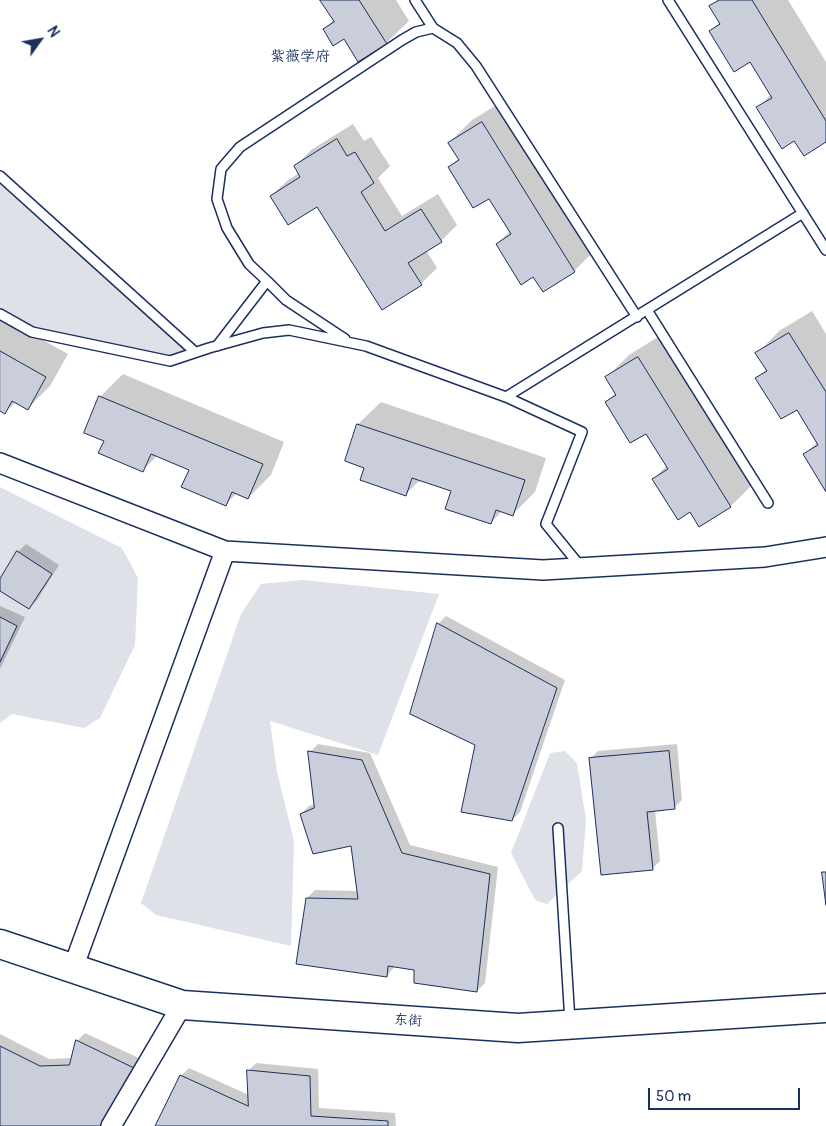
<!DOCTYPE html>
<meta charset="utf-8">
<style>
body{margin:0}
#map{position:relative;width:826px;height:1126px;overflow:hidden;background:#fff;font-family:Pangolin,sans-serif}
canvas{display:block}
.north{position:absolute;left:15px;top:15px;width:50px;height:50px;-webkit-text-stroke:4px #fff;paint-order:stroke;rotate:58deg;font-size:14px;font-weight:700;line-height:20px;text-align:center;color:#1b2f5e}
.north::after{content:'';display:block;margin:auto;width:18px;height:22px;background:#1b2f5e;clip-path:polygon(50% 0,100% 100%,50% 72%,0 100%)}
.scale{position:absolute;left:648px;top:1088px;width:152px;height:22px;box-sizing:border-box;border:2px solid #1b2f5e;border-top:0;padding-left:6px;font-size:15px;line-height:18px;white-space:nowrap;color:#1b2f5e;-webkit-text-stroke:4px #fff;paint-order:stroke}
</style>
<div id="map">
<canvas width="826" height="1126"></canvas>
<div class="north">N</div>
<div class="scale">50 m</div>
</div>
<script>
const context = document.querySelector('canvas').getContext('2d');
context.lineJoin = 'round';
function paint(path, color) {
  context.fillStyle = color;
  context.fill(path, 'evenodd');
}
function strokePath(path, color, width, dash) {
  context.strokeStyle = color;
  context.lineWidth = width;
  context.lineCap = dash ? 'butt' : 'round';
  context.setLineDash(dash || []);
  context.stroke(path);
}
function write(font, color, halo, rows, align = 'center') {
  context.font = font + ' Pangolin,"LXGW WenKai TC",sans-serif';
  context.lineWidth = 4;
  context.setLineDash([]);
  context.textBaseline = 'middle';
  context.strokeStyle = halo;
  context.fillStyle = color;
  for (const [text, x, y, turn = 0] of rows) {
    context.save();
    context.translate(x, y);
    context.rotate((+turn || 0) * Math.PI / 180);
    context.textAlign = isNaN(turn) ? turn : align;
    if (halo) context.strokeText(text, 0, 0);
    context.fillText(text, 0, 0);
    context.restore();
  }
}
const green = new Path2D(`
 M0 176 195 352 170 361 32 332 0 314Z
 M0 487 122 548 138 578 135 645 100 718 84 728 12 714 0 723Z
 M303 580 439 594 378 755 270 721 277 772 294 841 291 946 156 915 141 903 241 614 261 584Z
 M565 751 577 763 586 820 582 871 547 904 535 900 511 853 550 753Z`);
const shadow = new Path2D(`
 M322 0H396L409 21 386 43 345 37 324 29 334 19Z
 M717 0H788L826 62V141L795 139 758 108 771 94 751 61 710 31 720 22 711 7Z
 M505 100 596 249 574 271 534 275 497 244 510 231 490 197 449 167 459 158 449 143 472 120Z
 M353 124 364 141 371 137 390 166 378 178 402 216 438 194 457 225 441 241 426 250 437 268 421 284 318 205 271 196 287 181 299 173 295 166 311 150Z
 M812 311 826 334V490L804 455 818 441 797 408 757 379 766 369 757 354 779 331Z
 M0 316 68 354 50 386 28 408 16 402 5 412 0 410Z
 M661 335 753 484 731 506 700 526 691 510 654 479 667 465 646 432 606 402 616 393 606 378 629 355Z
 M123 374 284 442 271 475 248 498 237 493 226 504 190 470 157 456 143 470 105 440 100 397Z
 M381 402 546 458 535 492 512 515 502 511 491 523 453 491 420 480 406 494 366 467 346 461 358 424Z
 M26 544 59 565 37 600 29 608 0 589V581L18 552Z
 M0 606 25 617 0 669Z
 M446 616 565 680 520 812 512 820 438 624Z
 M318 744 370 753 410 845 498 867 485 983 477 991 415 969 395 966 387 976 307 898 315 890 358 891 352 845 301 814 309 806 315 804 310 752Z
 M677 744 682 800 674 808 655 810 660 861 652 869 590 759 598 751Z
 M85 1033 141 1059 103 1126H0V1034L49 1059 72 1058 77 1041Z
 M256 1063 318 1069 319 1108 395 1113 396 1126H157L181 1076 189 1068 249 1095 248 1071Z`);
const building = new Path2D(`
 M320 0H359L387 44 358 62 344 39 333 46 323 29 334 22Z
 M720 0H752L826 121V142L804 156 794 141 782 149 756 107 772 98 750 62 734 72 709 31 720 24 709 6Z
 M482 122 575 272 543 292 533 277 521 285 496 244 511 234 489 199 473 208 448 167 459 160 448 143Z
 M337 139 347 156 355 152 374 183 361 192 385 231 421 209 442 242 408 263 422 285 382 310 317 207 288 225 270 196 300 177 294 166Z
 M789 333 826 392V492L803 454 818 445 797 410 781 419 755 378 767 371 755 353Z
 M0 351 46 377 28 410 12 401 5 414 0 411Z
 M638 357 731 507 699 527 690 512 678 520 652 479 668 469 646 434 630 443 605 402 616 395 605 377Z
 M99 396 263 464 248 499 232 492 226 506 181 487 189 470 151 454 143 472 98 453 104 441 84 433Z
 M357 424 525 480 513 516 496 510 491 524 445 509 451 491 412 478 406 496 360 480 364 468 345 461Z
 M17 551 52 574 29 609 0 591V579Z
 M0 617 17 626 0 662Z
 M437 623 557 688 512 821 461 812 475 745 410 714Z
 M308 751 362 760 402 853 490 874 477 992 414 983V970L388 966 387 977 296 964 306 898 358 899 351 846 313 854 300 814 314 808Z
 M669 751 675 809 647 812 653 870 601 875 589 758Z
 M822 872H826V905Z
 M76 1040 134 1068 100 1126H0V1046L40 1066 69 1065Z
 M247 1070 310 1076 311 1116 388 1121V1126H155L180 1075 248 1106Z`);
const service = new Path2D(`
 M415 0 433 28 457 43 476 66 637 317
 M668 0 826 250
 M0 176 195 352
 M647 310 768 503
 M0 314 32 332 170 361 209 348 263 333 289 330 366 346 506 397 803 213
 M345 339 286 300 267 281 249 264 227 228 217 199 221 169 240 147 402 40 416 32 433 28
 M217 346 267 281
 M506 397 582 432 546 524 581 567
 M558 828 570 1022`);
const minor = new Path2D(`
 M0 463 225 551 543 570 765 557 826 547
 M73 968 225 551
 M111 1126 182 1005`);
const primary = new Path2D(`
 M0 944 182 1005 518 1028 826 1008`);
const streetNames = [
 ["东街",408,1021,4]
];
const neighbourhoodNames = [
 ["紫薇学府",300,57]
];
paint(green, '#dee1e7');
paint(shadow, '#0003');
paint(building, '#caceda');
strokePath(building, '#1b2f5e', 1);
strokePath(service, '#1b2f5e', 12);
strokePath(minor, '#1b2f5e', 22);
strokePath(primary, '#1b2f5e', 31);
strokePath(service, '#fff', 9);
strokePath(minor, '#fff', 19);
strokePath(primary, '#fff', 28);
write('14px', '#1b2f5e', '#fff', streetNames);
write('15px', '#1b2f5e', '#fff', neighbourhoodNames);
</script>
